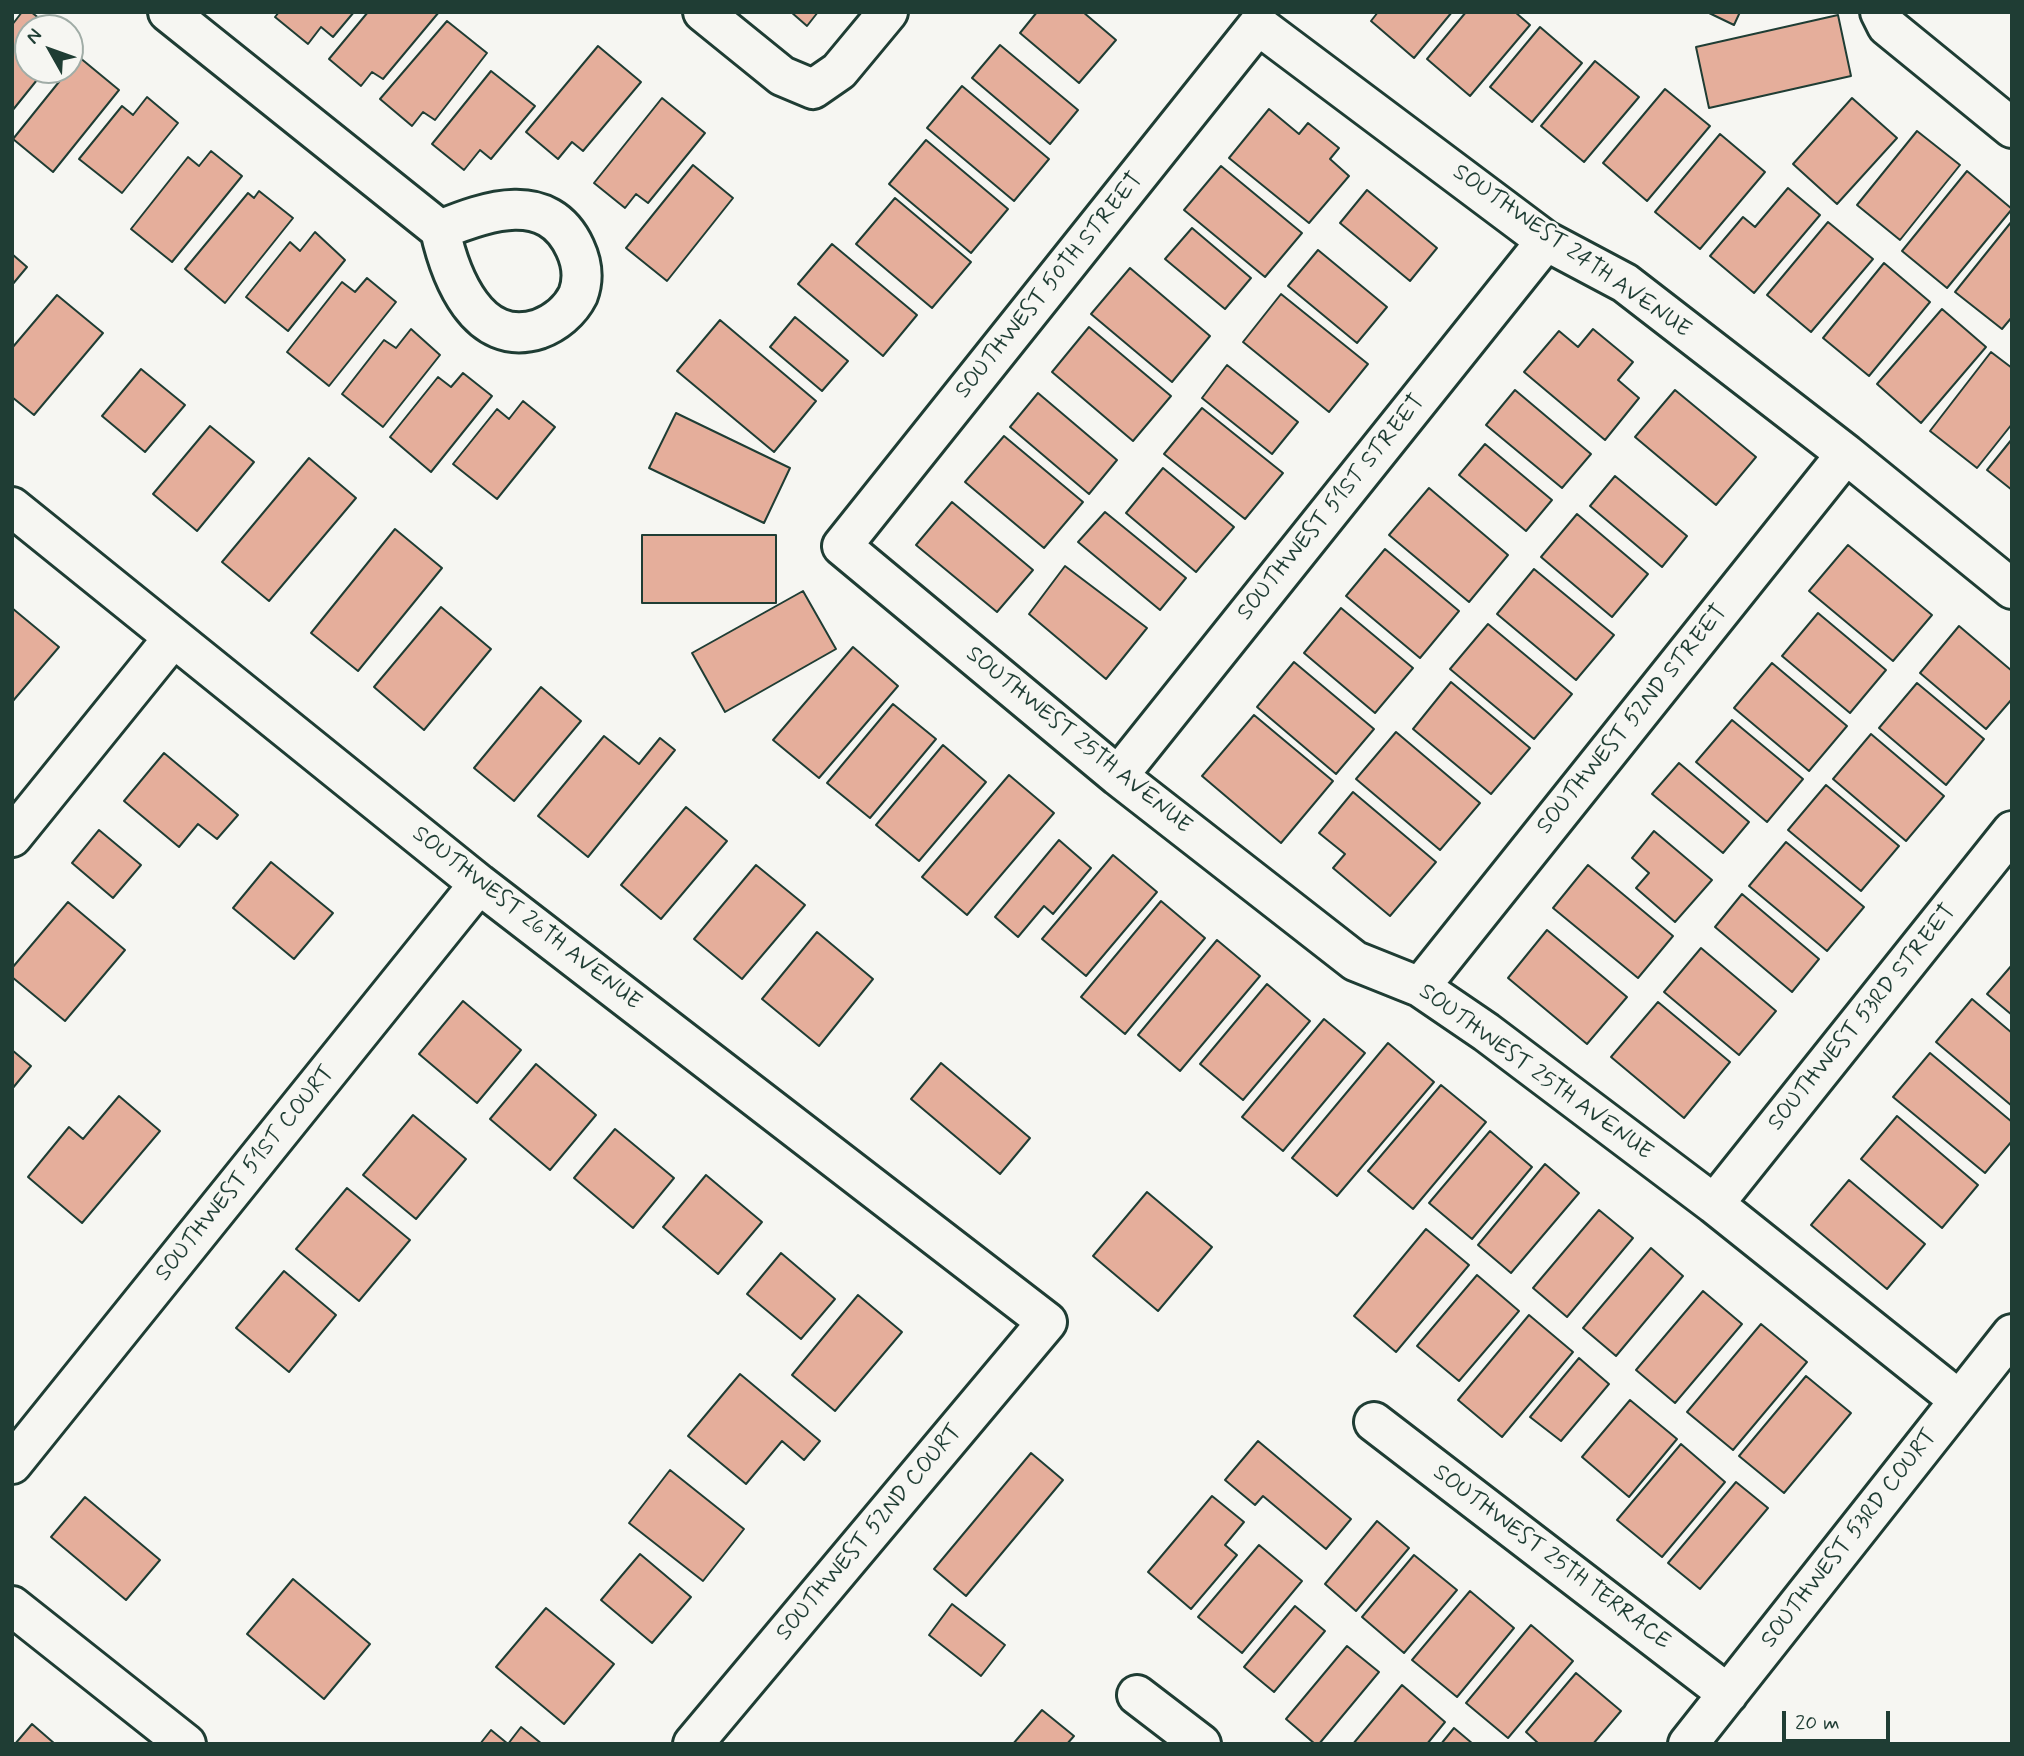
<!DOCTYPE html>
<style>
body{margin:0}
#map{position:relative;width:2024px;height:1756px;overflow:hidden;background:#f6f6f2;font-family:Mynerve,sans-serif}
canvas{display:block}
.frame{position:absolute;inset:0;border:14px solid #1f3d34;pointer-events:none}
.north{position:absolute;left:14px;top:14px;width:70px;height:70px;box-sizing:border-box;background:#f6f6f2;border:2px solid #a0aca6;border-radius:50%;rotate:310deg;font-size:19px;font-weight:700;line-height:28px;text-align:center;color:#1f3d34}
.north::after{content:'';display:block;margin:auto;width:24px;height:32px;background:#1f3d34;clip-path:polygon(50% 0,100% 100%,50% 72%,0 100%)}
.scale{position:absolute;left:1782px;top:1711px;width:108px;height:32px;box-sizing:border-box;border:4px solid #1f3d34;border-top:0;padding-left:9px;font-size:21px;line-height:24px;white-space:nowrap;color:#1f3d34;-webkit-text-stroke:5px #f6f6f2;paint-order:stroke}
</style>
<div id="map">
<canvas width="2024" height="1756"></canvas>
<div class="frame"></div>
<div class="north">N</div>
<div class="scale">20 m</div>
</div>
<script>
const context = document.querySelector('canvas').getContext('2d');
context.lineJoin = 'round';
function paint(path, color) {
  context.fillStyle = color;
  context.fill(path, 'evenodd');
}
function strokePath(path, color, width, dash) {
  context.strokeStyle = color;
  context.lineWidth = width;
  context.lineCap = dash ? 'butt' : 'round';
  context.setLineDash(dash || []);
  context.stroke(path);
}
function write(font, color, halo, rows, align = 'center') {
  context.font = font + ' Mynerve,sans-serif';
  context.lineWidth = 5;
  context.setLineDash([]);
  context.textBaseline = 'middle';
  context.strokeStyle = halo;
  context.fillStyle = color;
  for (const [text, x, y, turn = 0] of rows) {
    context.save();
    context.translate(x, y);
    context.rotate((+turn || 0) * Math.PI / 180);
    context.textAlign = isNaN(turn) ? turn : align;
    if (halo) context.strokeText(text, 0, 0);
    context.fillText(text, 0, 0);
    context.restore();
  }
}
const building = new Path2D(`
 M22 12H31L52 28H28V70H45L12 111V25Z
 M279 12H354L333 37 321 27 308 44 275 17Z
 M368 12H439L383 79 372 72 361 86 329 59Z
 M791 12H818L807 26Z
 M1037 12H1083L1116 40 1079 83 1020 33Z
 M1378 12H1452L1414 58 1371 21Z
 M1466 12H1515L1530 25 1470 96 1427 59Z
 M1707 12H1740L1734 25Z
 M1838 15 1851 76 1709 108 1696 47Z
 M447 21 487 53 435 120 423 112 412 126 380 99Z
 M1540 27 1582 63 1532 122 1490 87Z
 M1000 45 1078 110 1050 144 972 78Z
 M598 46 641 82 583 151 572 142 558 159 526 132Z
 M79 57 119 90 53 172 13 139Z
 M1595 61 1639 97 1584 162 1541 126Z
 M491 71 535 106 491 159 480 150 464 170 432 144Z
 M962 86 1049 159 1014 201 927 128Z
 M1665 89 1710 126 1647 201 1603 163Z
 M147 97 178 123 122 193 79 159 122 106 133 115Z
 M662 98 705 133 648 203 636 194 625 208 594 183Z
 M1852 98 1897 138 1837 204 1793 164Z
 M1269 109 1299 134 1308 123 1339 148 1330 159 1349 176 1309 223 1229 158Z
 M1917 131 1960 165 1900 240 1857 205Z
 M1720 134 1765 172 1700 249 1655 212Z
 M926 140 1008 209 971 253 889 184Z
 M211 151 242 176 172 262 131 229 188 157 199 166Z
 M693 165 733 198 667 281 626 248Z
 M1221 166 1302 233 1265 277 1184 210Z
 M1967 171 2012 209 1947 288 1902 251Z
 M1788 188 1820 215 1754 293 1710 256 1743 217 1755 227Z
 M1367 190 1437 248 1410 281 1340 223Z
 M259 191 293 218 225 303 185 269 248 193 254 198Z
 M895 198 971 262 932 308 856 244Z
 M2012 221V317L2002 329 1955 292Z
 M1828 222 1873 259 1811 332 1767 295Z
 M1192 228 1251 278 1225 309 1165 259Z
 M315 232 345 260 288 331 246 297 290 242 300 251Z
 M832 244 917 315 883 356 798 284Z
 M1318 250 1387 307 1357 343 1288 286Z
 M12 254 27 267 12 285Z
 M1884 263 1930 302 1869 376 1823 338Z
 M1130 268 1210 336 1172 382 1091 314Z
 M367 278 396 302 329 386 287 352 342 282 355 292Z
 M1281 294 1368 364 1329 412 1243 342Z
 M57 295 103 333 34 415 12 397V348Z
 M1942 309 1986 347 1921 423 1877 384Z
 M795 317 848 361 822 391 770 347Z
 M720 320 816 401 774 452 677 371Z
 M1089 327 1171 396 1133 441 1052 372Z
 M411 329 440 355 383 427 342 394 384 340 396 348Z
 M1593 329 1633 362 1618 380 1639 398 1605 440 1524 372 1559 331 1578 347Z
 M1991 352 2012 368V424L1977 468 1930 431Z
 M1227 365 1298 422 1272 454 1202 398Z
 M141 369 185 405 145 452 102 416Z
 M463 373 492 396 431 472 390 437 438 377 451 387Z
 M1515 390 1591 454 1562 488 1486 425Z
 M1675 390 1756 457 1716 505 1635 437Z
 M1038 393 1117 460 1089 494 1010 427Z
 M523 401 555 427 497 499 453 464 497 409 509 419Z
 M1202 408 1283 473 1245 519 1164 454Z
 M676 413 790 468 764 523 649 468Z
 M210 426 254 462 197 531 153 494Z
 M1004 436 1083 502 1044 548 965 482Z
 M2012 439V490L1987 470Z
 M1485 444 1552 500 1526 531 1459 475Z
 M309 458 356 498 269 601 222 562Z
 M1163 468 1234 527 1196 572 1126 513Z
 M1615 476 1687 536 1662 567 1590 506Z
 M1429 488 1508 555 1469 602 1389 535Z
 M952 502 1033 570 997 612 916 545Z
 M1105 512 1186 578 1160 610 1078 542Z
 M1577 514 1648 574 1612 617 1541 557Z
 M395 529 442 568 358 671 311 633Z
 M642 535H776V603H642Z
 M1848 545 1932 615 1893 661 1809 591Z
 M1385 549 1459 611 1420 658 1346 596Z
 M1065 566 1147 628 1106 679 1029 614Z
 M1534 569 1614 635 1576 680 1497 614Z
 M803 591 836 649 725 712 692 653Z
 M441 607 491 649 424 730 374 687Z
 M12 608 59 647 12 702Z
 M1341 608 1413 668 1375 713 1304 653Z
 M1818 613 1886 670 1850 713 1782 656Z
 M1488 624 1572 694 1534 739 1450 669Z
 M1959 626 2012 671V699L1986 729 1920 673Z
 M853 647 898 686 819 778 773 740Z
 M1294 662 1374 729 1336 774 1257 707Z
 M1772 663 1847 726 1809 771 1734 708Z
 M1451 682 1530 748 1491 794 1413 729Z
 M1917 683 1984 739 1946 785 1879 728Z
 M541 687 581 721 514 801 474 768Z
 M893 704 936 739 870 818 827 783Z
 M1254 715 1333 781 1281 843 1202 776Z
 M1732 720 1803 779 1767 822 1696 762Z
 M1396 732 1480 803 1440 850 1356 779Z
 M1871 734 1944 796 1906 841 1833 779Z
 M604 736 639 764 660 738 675 750 588 857 538 816Z
 M943 745 986 782 919 861 876 825Z
 M164 753 238 815 217 839 198 824 179 847 124 801Z
 M1679 763 1749 822 1723 853 1652 794Z
 M1009 775 1054 813 967 915 922 877Z
 M1826 785 1899 846 1861 891 1788 830Z
 M1353 792 1436 862 1390 916 1333 868 1345 854 1319 833Z
 M686 807 727 841 661 919 621 885Z
 M99 830 141 865 113 898 72 863Z
 M1654 831 1712 880 1675 922 1636 888 1649 873 1632 858Z
 M1059 840 1091 868 1053 914 1044 906 1018 937 995 917Z
 M1786 842 1864 907 1827 951 1749 886Z
 M1113 855 1157 892 1086 976 1042 939Z
 M271 862 333 913 294 959 233 908Z
 M756 865 805 905 742 979 694 939Z
 M1588 865 1673 936 1638 978 1553 908Z
 M1742 894 1819 959 1792 992 1715 927Z
 M1161 901 1205 938 1125 1034 1081 997Z
 M68 902 125 950 65 1021 12 977V968Z
 M1547 930 1627 997 1587 1044 1508 978Z
 M817 932 873 979 819 1046 762 999Z
 M1217 940 1260 976 1180 1071 1138 1035Z
 M1701 948 1776 1011 1739 1055 1664 992Z
 M2012 965V1015L1987 994Z
 M1267 984 1310 1021 1243 1100 1200 1064Z
 M1972 999 2012 1033V1106L1936 1042Z
 M463 1001 521 1050 477 1103 419 1054Z
 M1658 1002 1730 1062 1684 1118 1611 1057Z
 M1324 1019 1365 1053 1283 1151 1242 1117Z
 M1388 1043 1434 1082 1337 1196 1292 1158Z
 M12 1050 31 1066 12 1089Z
 M1930 1053 2012 1122V1141L1985 1173 1893 1097Z
 M941 1063 1030 1138 1000 1174 911 1099Z
 M536 1064 596 1115 550 1170 490 1119Z
 M1441 1085 1486 1122 1413 1209 1368 1171Z
 M119 1096 160 1131 82 1223 28 1177 69 1127 83 1139Z
 M413 1115 466 1159 416 1219 363 1175Z
 M1897 1116 1978 1185 1942 1228 1861 1159Z
 M615 1129 674 1178 633 1228 574 1178Z
 M1490 1131 1532 1167 1472 1239 1429 1203Z
 M1545 1164 1579 1193 1511 1273 1478 1245Z
 M706 1175 762 1222 718 1274 663 1227Z
 M1849 1180 1925 1244 1887 1289 1811 1225Z
 M347 1188 410 1240 359 1301 296 1249Z
 M1147 1192 1212 1247 1158 1311 1093 1256Z
 M1599 1210 1633 1238 1567 1317 1533 1288Z
 M1426 1229 1469 1265 1396 1352 1354 1316Z
 M1651 1248 1683 1276 1616 1356 1583 1328Z
 M781 1253 835 1299 801 1339 747 1294Z
 M284 1271 336 1315 289 1372 236 1328Z
 M1477 1275 1519 1311 1459 1381 1417 1346Z
 M1703 1291 1742 1324 1675 1403 1636 1370Z
 M858 1295 902 1332 835 1411 792 1375Z
 M1529 1315 1573 1352 1502 1437 1458 1400Z
 M1761 1324 1807 1362 1733 1450 1687 1412Z
 M1579 1358 1609 1384 1561 1441 1530 1417Z
 M740 1374 820 1441 804 1460 782 1441 746 1484 688 1436Z
 M1806 1376 1851 1413 1784 1493 1739 1456Z
 M1630 1400 1677 1439 1629 1497 1582 1457Z
 M1258 1441 1351 1519 1326 1549 1263 1496 1255 1505 1225 1480Z
 M1681 1444 1725 1482 1662 1557 1617 1520Z
 M1031 1453 1063 1480 966 1596 934 1569Z
 M670 1470 744 1529 703 1581 629 1523Z
 M1736 1482 1768 1508 1700 1589 1668 1563Z
 M1212 1496 1244 1522 1225 1545 1237 1555 1191 1609 1148 1572Z
 M85 1497 160 1560 126 1600 51 1537Z
 M1377 1521 1409 1548 1356 1611 1325 1584Z
 M1259 1545 1302 1581 1242 1653 1198 1617Z
 M640 1554 691 1597 652 1643 601 1600Z
 M1414 1555 1457 1590 1404 1653 1362 1617Z
 M293 1579 370 1644 324 1699 247 1634Z
 M1470 1591 1514 1628 1457 1697 1412 1660Z
 M952 1604 1005 1645 981 1676 929 1635Z
 M1295 1606 1325 1631 1274 1692 1244 1667Z
 M546 1608 614 1664 564 1724 496 1667Z
 M1531 1625 1573 1661 1508 1738 1466 1703Z
 M1347 1646 1379 1672 1319 1744H1315L1286 1719Z
 M1576 1673 1621 1711 1593 1744H1539L1526 1732Z
 M1402 1685 1445 1722 1427 1744H1353Z
 M1042 1710 1074 1736 1067 1744H1013Z
 M32 1724 55 1744H15Z
 M521 1727 542 1744H508Z
 M1454 1728 1473 1744H1441Z
 M491 1730 508 1744H480Z`);
const minor = new Path2D(`
 M168 12 440 230C450 275 477 349 539 329 555 323 570 311 578 295 584 279 582 263 575 248 548 189 486 211 440 230
 M703 12 782 76 813 89 839 71 888 12
 M1880 12 1887 26 2012 128
 M12 507 479 884 1047 1322 693 1744
 M1118 776 1546 241
 M12 837 173 638
 M1420 987 1846 454
 M1714 1204 2012 831
 M1959 1400 1714 1204 1486 1032 1420 987 1355 961 1118 776 842 546 1258 25 1546 241 1625 283 1846 454 2012 589
 M1374 1422 1728 1694
 M12 1464 479 884
 M12 1606 186 1744
 M1137 1695 1201 1744
 M1688 1744 2012 1334`);
const streetNames = [
 ["SOUTHWEST 24TH AVENUE",1571,252,35],
 ["SOUTHWEST 50TH STREET",1050,286,-51],
 ["SOUTHWEST 51ST STREET",1332,508,-51],
 ["SOUTHWEST 52ND STREET",1633,720,-51],
 ["SOUTHWEST 25TH AVENUE",1078,741,39],
 ["SOUTHWEST 26TH AVENUE",526,919,38],
 ["SOUTHWEST 53RD STREET",1863,1018,-51],
 ["SOUTHWEST 25TH AVENUE",1535,1073,36],
 ["SOUTHWEST 51ST COURT",246,1174,-51],
 ["SOUTHWEST 52ND COURT",870,1533,-50],
 ["SOUTHWEST 53RD COURT",1850,1539,-52],
 ["SOUTHWEST 25TH TERRACE",1551,1558,37]
];
paint(building, '#e5ae9b');
strokePath(building, '#1f3d34', 2);
strokePath(minor, '#1f3d34', 44);
strokePath(minor, '#f6f6f2', 38);
write('23px', '#1f3d34', '#f6f6f2', streetNames);
</script>
